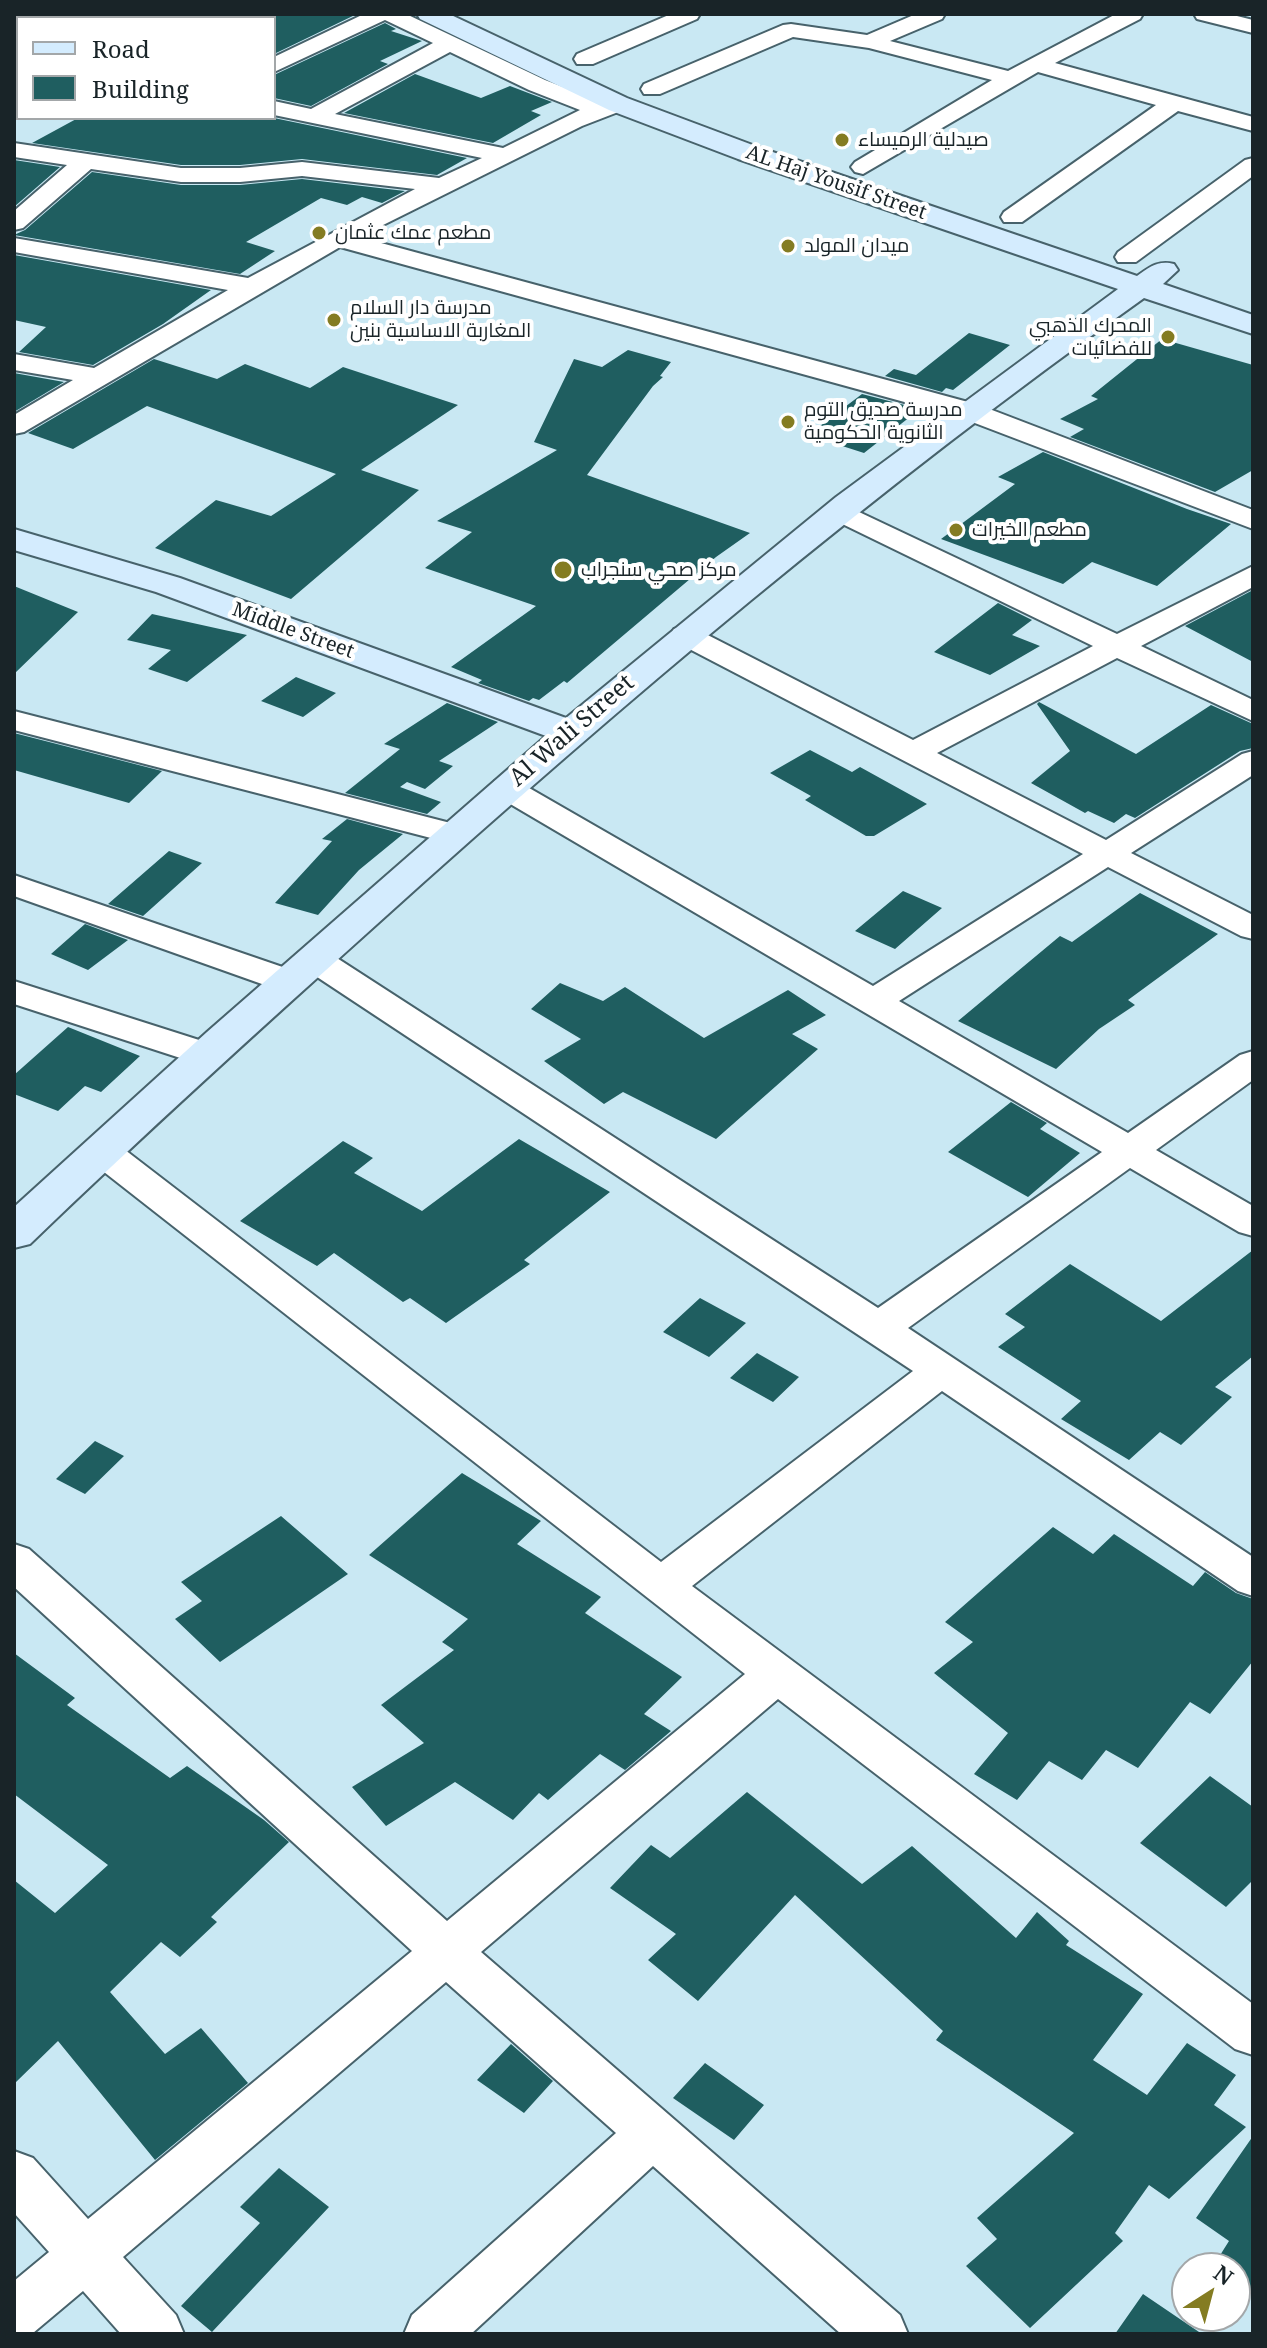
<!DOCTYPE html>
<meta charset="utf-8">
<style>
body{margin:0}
#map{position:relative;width:1267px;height:2348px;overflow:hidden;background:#c9e8f3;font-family:"Noto Serif",serif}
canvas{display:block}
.frame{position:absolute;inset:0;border:16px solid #192428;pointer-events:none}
.legend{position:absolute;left:16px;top:16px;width:260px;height:104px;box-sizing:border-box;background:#fff;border:2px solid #a3a7a9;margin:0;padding:10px 14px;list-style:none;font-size:24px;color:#192428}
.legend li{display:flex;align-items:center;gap:16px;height:40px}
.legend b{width:40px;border:2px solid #a3a7a9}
.north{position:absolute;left:1171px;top:2252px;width:80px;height:80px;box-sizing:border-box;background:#fff;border:2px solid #a3a7a9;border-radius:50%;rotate:36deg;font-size:22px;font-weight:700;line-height:32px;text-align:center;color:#192428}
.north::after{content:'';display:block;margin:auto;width:28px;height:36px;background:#847c22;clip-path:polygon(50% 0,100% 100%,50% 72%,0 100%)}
</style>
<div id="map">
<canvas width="1267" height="2348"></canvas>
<div class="frame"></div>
<ul class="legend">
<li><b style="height:10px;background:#d4ecfe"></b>Road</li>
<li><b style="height:22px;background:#1f5e60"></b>Building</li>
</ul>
<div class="north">N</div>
</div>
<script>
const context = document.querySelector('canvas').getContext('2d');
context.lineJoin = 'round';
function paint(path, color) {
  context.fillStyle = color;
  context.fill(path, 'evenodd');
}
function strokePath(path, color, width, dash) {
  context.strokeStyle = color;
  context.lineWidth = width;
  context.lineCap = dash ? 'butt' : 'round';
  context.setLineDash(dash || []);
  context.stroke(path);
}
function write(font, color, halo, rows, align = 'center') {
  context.font = font + ' "Noto Serif",Cairo,serif';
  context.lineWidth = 8;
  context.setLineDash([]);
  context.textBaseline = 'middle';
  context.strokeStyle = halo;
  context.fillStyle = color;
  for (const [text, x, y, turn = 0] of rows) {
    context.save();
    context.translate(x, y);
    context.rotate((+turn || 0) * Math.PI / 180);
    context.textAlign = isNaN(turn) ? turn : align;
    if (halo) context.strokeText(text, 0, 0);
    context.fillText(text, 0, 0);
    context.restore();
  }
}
const building = new Path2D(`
 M274 14H357L274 54Z
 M385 23 396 29 391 31 422 41 380 61 388 64 311 106 274 98V75Z
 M415 74 481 98 510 86 552 102 531 111 541 115 493 143 344 113Z
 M78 118H274L467 158 437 175 302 159 240 165H181L32 143Z
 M14 160 60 167 14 207Z
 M92 172 181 185H240L302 179 405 191 382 203 362 197 347 205 321 198 246 242 275 251 240 274 14 235 25 230Z
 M14 255 211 290 163 324 93 365 19 352 46 327 14 320Z
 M969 333 1010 345 953 390 946 388 942 392 885 376 894 369 916 375Z
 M1162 339 1253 365V470L1215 492 1070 437 1084 429 1060 419 1098 399 1091 396Z
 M628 350 671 362 660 376 663 377 653 386 587 475 750 533 716 557 567 683 564 681 539 700 533 698 529 701 478 683 482 680 451 667 536 606 425 568 472 532 437 521 557 450 534 442 574 359 602 367Z
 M154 359 217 379 245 364 310 388 343 367 458 405 361 470 419 490 291 599 155 548 216 500 271 516 336 474 147 406 73 449 28 433Z
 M14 373 64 382 14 412Z
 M862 394 920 409 864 453 808 435Z
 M1043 452 1187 509 1231 524 1157 586 1092 562 1063 584 941 539 1015 484 998 477Z
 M14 586 78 612 14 674Z
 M1253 590V662L1185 626Z
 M998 603 1032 620 1012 635 1040 646 990 675 934 652Z
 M152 614 247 635 187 682 148 669 171 650 127 640Z
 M296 677 336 693 303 717 261 701Z
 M1039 702 1136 754 1211 705 1253 724V748L1240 751 1135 818 1126 814 1114 823 1088 811 1085 813 1031 783 1070 751 1037 704Z
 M447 703 498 722 439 761 453 766 425 789 407 782 400 787 441 802 427 814 345 793 400 749 384 744Z
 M14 733 162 771 129 803 14 770Z
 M810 750 852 772 860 767 927 804 874 836H866L805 800 811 796 770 773Z
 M347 819 403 834 359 870 318 915 275 903 332 841 322 839Z
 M169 851 202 863 143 916 108 904Z
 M903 891 942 908 895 949 855 931Z
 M1140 893 1218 934 1128 1000 1135 1005 1099 1029 1056 1069 958 1021 1060 936 1072 942Z
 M85 924 128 940 88 970 51 954Z
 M560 983 603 1001 625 987 704 1038 788 990 826 1015 792 1034 818 1049 716 1139 623 1092 604 1104 544 1061 581 1039 531 1009Z
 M68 1027 140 1056 101 1092 85 1086 58 1111 14 1094V1075Z
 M1011 1102 1047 1123 1040 1129 1080 1153 1028 1197 948 1152Z
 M519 1139 610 1192 524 1260 530 1264 446 1323 410 1298 403 1302 334 1253 317 1266 240 1221 343 1141 373 1158 354 1173 422 1211Z
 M1253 1250V1356L1215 1387 1232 1397 1181 1445 1160 1432 1129 1460 1061 1419 1081 1401 998 1347 1025 1327 1005 1314 1070 1264 1161 1321Z
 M700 1298 746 1323 709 1357 663 1332Z
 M757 1353 799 1377 773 1402 730 1378Z
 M95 1441 124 1456 85 1494 56 1479Z
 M462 1473 541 1521 517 1544 601 1597 585 1613 682 1677 644 1714 671 1731 625 1770 600 1754 548 1800 539 1793 513 1820 455 1782 386 1826 352 1787 424 1743 381 1705 454 1650 442 1642 468 1619 369 1555Z
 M281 1516 348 1574 220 1662 175 1619 202 1601 181 1582Z
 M1053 1527 1093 1554 1114 1534 1193 1586 1205 1572 1236 1593 1253 1599V1661L1210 1714 1190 1702 1138 1768 1106 1750 1082 1780 1049 1761 1017 1800 974 1774 1008 1733 934 1673 973 1642 945 1622Z
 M14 1653 75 1698 67 1705 170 1778 187 1766 264 1820 289 1842 211 1917 217 1922 180 1957 161 1942 110 1992 165 2054 201 2028 248 2083 155 2160 58 2041 14 2084V1880L55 1913 108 1865 14 1794Z
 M1210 1776 1253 1807V1880L1226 1907 1140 1843Z
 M747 1792 862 1884 912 1846 1016 1938 1037 1912 1069 1941 1066 1945 1143 1994 1093 2060 1147 2095 1187 2043 1236 2075 1214 2105 1246 2127 1169 2199 1149 2185 1115 2233 1123 2241 1030 2328 966 2266 997 2239 977 2218 1074 2133 936 2040 943 2031 795 1895 698 2001 648 1960 676 1934 610 1888 651 1845 670 1858Z
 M511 2044 553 2081 524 2113 477 2080Z
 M705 2063 764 2105 734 2140 673 2098Z
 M1253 2136V2294L1235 2283V2268H1212L1229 2241 1196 2218Z
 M279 2168 329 2207 212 2332 181 2306 260 2223 240 2207Z
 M1143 2294 1202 2334H1115Z`);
const street = new Path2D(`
 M126 14H154L151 18H123Z
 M364 14H406L545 80 601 102 618 97 626 99 629 104 626 109 582 126 359 237 979 405 1253 510V529L959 417 340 247 24 432 14 434V415L73 380 14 370V354L94 368 228 290 14 252V238L248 278 415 189 302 176 240 182H181L91 169 23 228 14 230V211L67 165 14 157V143L181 168H240L302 162 439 178 482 158 274 115V101L311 109 433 43 385 20 274 72V57ZM450 52 529 90 580 110 503 148 335 114Z
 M671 14H700L697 19 593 64H577L574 59 577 54Z
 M916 14H945L942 19 890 41 1008 71 1116 14H1143L1140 19 1055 63 1253 117V131L1178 111 1022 222H1004L1001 217 1004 212 1156 105 1038 72 863 174 855 172 851 167 855 162 992 80 869 48 793 37 660 94H644L641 89 644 84 783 25 791 24 867 35Z
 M1194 14H1229L1253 20V33L1197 19Z
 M18 56V71L14 72V57Z
 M1253 158V176L1136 262H1118L1115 257 1118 252 1245 160Z
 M840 503 1117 634 1253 566V587L1141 646 1253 700V721L1117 658 937 753 1106 840 1242 754 1253 751V775L1131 853 1253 915V939L1241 936 1108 867 899 1001 1128 1133 1240 1055 1253 1051V1080L1156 1150 1253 1206V1236L1239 1232 1130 1168 908 1328 1253 1557V1596L1238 1591 942 1391 692 1586 1253 2004V2055L1235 2049 778 1699 481 1952 900 2315 908 2334H841L653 2166 471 2334H404L412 2315 616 2133 446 1982 123 2257 176 2315 184 2334H121L83 2291 33 2333 14 2334V2281L49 2252 14 2213V2151L33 2158 88 2219 412 1951 14 1587V1544L29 1549 447 1921 745 1674 90 1161 84 1152 90 1143 103 1139 116 1143 661 1562 913 1371 302 967 297 959 302 951 314 948 326 951 878 1308 1102 1152 495 795 490 788 495 781 506 778 517 781 873 986 1083 854 674 641 670 635 674 629 685 626 696 629 913 740 1093 646 830 518 826 512 830 506Z
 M14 711 466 827 471 834 466 841 454 844 14 730Z
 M14 875 300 973 306 981 300 989 288 992 276 989 14 896Z
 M14 981 221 1047 226 1055 221 1063 208 1067 14 1004Z`);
const secondary = new Path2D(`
 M417 14H449L627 98 758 147 1137 276C1150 267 1158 260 1174 264L1178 270 1163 284 1253 315V334L1144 298C874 490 622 703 376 925 259 1030 143 1135 30 1244L14 1248V1207L207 1032 546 736 156 592 14 550V529L180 578 566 718 836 497 1118 289 738 159 609 110 420 19Z`);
const markers = [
 [842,140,8,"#847c22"],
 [319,233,8,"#847c22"],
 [788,246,8,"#847c22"],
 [334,320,8,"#847c22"],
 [1168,337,8,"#847c22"],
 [788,422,8,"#847c22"],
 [956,530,8,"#847c22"],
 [563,570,10,"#847c22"]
];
const farPoinames = [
 ["صيدلية الرميساء",858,140],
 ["مطعم عمك عثمان",335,233],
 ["ميدان المولد",804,246],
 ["مدرسة دار السلام",350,308],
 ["المغاربة الاساسية بنين",350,331],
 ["المحرك الذهبي",1152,326,"right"],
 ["للفضائيات",1152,349,"right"],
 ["مدرسة صديق التوم",804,410],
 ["الثانوية الحكومية",804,433],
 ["مطعم الخيرات",972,530],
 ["مركز صحي سنجراب",581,570]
];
const farStreetnames = [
 ["AL Haj Yousif Street",836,183,19],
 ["Middle Street",293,631,20]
];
const streetNames = [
 ["Al Wali Street",572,731,-41]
];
paint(building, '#1f5e60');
strokePath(street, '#47626b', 4);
strokePath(secondary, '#47626b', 4);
paint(street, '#fff');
paint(secondary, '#d4ecfe');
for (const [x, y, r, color] of markers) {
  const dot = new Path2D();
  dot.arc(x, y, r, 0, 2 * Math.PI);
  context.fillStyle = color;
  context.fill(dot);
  strokePath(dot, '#fff', 3);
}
write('20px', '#192428', '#fff', farPoinames, 'left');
write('20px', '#192428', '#fff', farStreetnames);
write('24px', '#192428', '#fff', streetNames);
</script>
